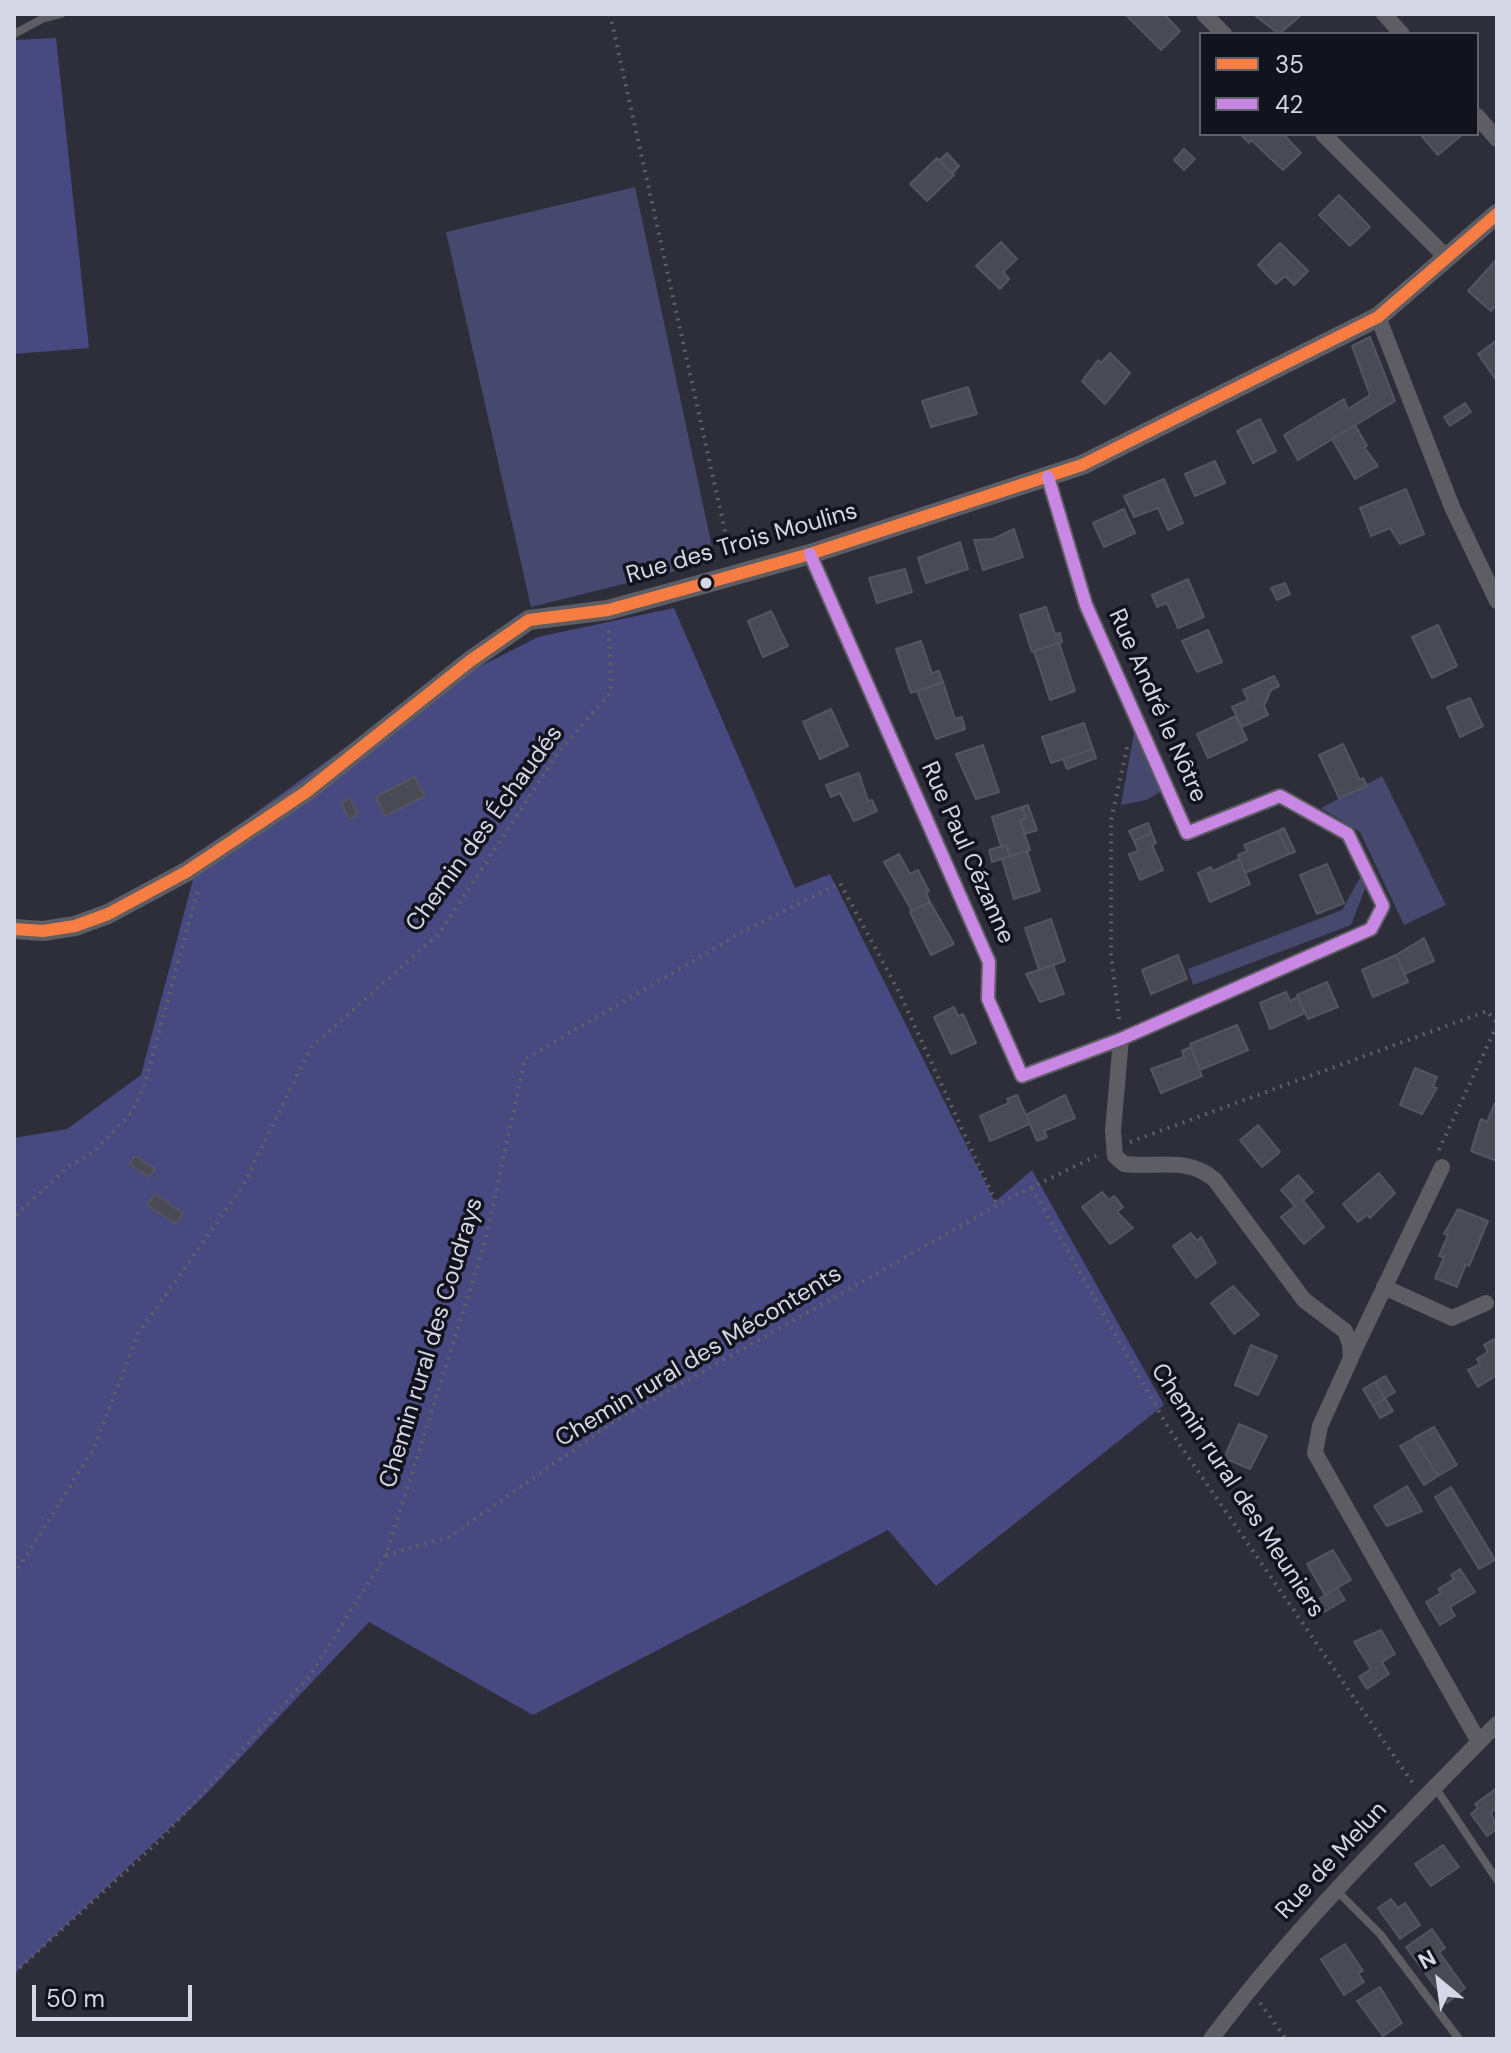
<!DOCTYPE html>
<meta charset="utf-8">
<style>
body{margin:0}
#map{position:relative;width:1511px;height:2053px;overflow:hidden;background:#2d2e3a;font-family:"DM Sans",sans-serif}
canvas{display:block}
.frame{position:absolute;inset:0;border:16px solid #d6d7e6;pointer-events:none}
.legend{position:absolute;left:1199px;top:32px;width:280px;height:104px;box-sizing:border-box;background:#12131d;border:2px solid #60616d;margin:0;padding:10px 14px;list-style:none;font-size:24px;color:#d6d7e6}
.legend li{display:flex;align-items:center;gap:16px;height:40px}
.legend b{width:40px;border:2px solid #60616d}
.north{position:absolute;left:1399px;top:1941px;width:80px;height:80px;-webkit-text-stroke:6px #12131d;paint-order:stroke;rotate:331deg;font-size:22px;font-weight:700;line-height:32px;text-align:center;color:#d6d7e6}
.north::after{content:'';display:block;margin:auto;width:28px;height:36px;background:#d6d7e6;clip-path:polygon(50% 0,100% 100%,50% 72%,0 100%)}
.scale{position:absolute;left:32px;top:1985px;width:160px;height:36px;box-sizing:border-box;border:4px solid #d6d7e6;border-top:0;padding-left:10px;font-size:24px;line-height:28px;white-space:nowrap;color:#d6d7e6;-webkit-text-stroke:6px #12131d;paint-order:stroke}
</style>
<div id="map">
<canvas width="1511" height="2053"></canvas>
<div class="frame"></div>
<ul class="legend">
<li><b style="height:10px;background:#f77d43"></b>35</li>
<li><b style="height:10px;background:#c787e3"></b>42</li>
</ul>
<div class="north">N</div>
<div class="scale">50 m</div>
</div>
<script>
const context = document.querySelector('canvas').getContext('2d');
context.lineJoin = 'round';
function paint(path, color) {
  context.fillStyle = color;
  context.fill(path, 'evenodd');
}
function strokePath(path, color, width, dash) {
  context.strokeStyle = color;
  context.lineWidth = width;
  context.lineCap = dash ? 'butt' : 'round';
  context.setLineDash(dash || []);
  context.stroke(path);
}
function write(font, color, halo, rows, align = 'center') {
  context.font = font + ' "DM Sans",sans-serif';
  context.lineWidth = 7;
  context.setLineDash([]);
  context.textBaseline = 'middle';
  context.strokeStyle = halo;
  context.fillStyle = color;
  for (const [text, x, y, turn = 0] of rows) {
    context.save();
    context.translate(x, y);
    context.rotate((+turn || 0) * Math.PI / 180);
    context.textAlign = isNaN(turn) ? turn : align;
    if (halo) context.strokeText(text, 0, 0);
    context.fillText(text, 0, 0);
    context.restore();
  }
}
const green = new Path2D(`
 M635 187 715 561 531 607 446 232Z
 M1134 733 1162 791 1146 800 1121 805Z
 M1382 776 1446 905 1404 925 1360 832 1321 808Z
 M1361 876 1366 886 1351 925 1193 985 1188 969 1342 910Z`);
const forest = new Path2D(`
 M56 38 89 348 14 354V40Z
 M674 608 795 888 830 874 995 1202 1032 1170 1164 1405 936 1586 888 1530 533 1715 369 1622 204 1796 14 1974V1138L67 1129 141 1075 200 853 404 705 538 637Z`);
const building = new Path2D(`
 M1125 14H1164L1180 31 1161 50Z
 M1253 14H1298L1300 16 1279 34Z
 M1240 134H1283L1301 153 1283 170 1251 140 1249 143Z
 M1420 134H1463L1438 155Z
 M1184 149 1195 159 1184 170 1174 160Z
 M947 153 959 166 952 174 939 161Z
 M937 158 954 175 927 201 910 184Z
 M1339 195 1370 227 1350 246 1319 215Z
 M1001 242 1017 259 1003 272 1009 279 1000 289 976 266Z
 M1280 243 1308 271 1294 285 1285 276 1276 284 1258 265Z
 M1497 259V304L1491 311 1468 291Z
 M1370 337 1395 401 1298 460 1284 435 1344 399 1348 409 1370 395 1352 346Z
 M1497 340V379L1496 380 1478 354Z
 M1110 353 1130 373 1105 404 1082 381 1098 360 1101 363Z
 M968 387 977 414 931 427 922 401Z
 M1465 403 1471 412 1450 426 1444 417Z
 M1260 419 1276 451 1253 463 1237 431Z
 M1355 425 1367 446 1364 447 1378 466 1355 479 1332 439Z
 M1215 461 1225 483 1195 496 1185 474Z
 M1164 479 1183 523 1168 530 1158 508 1134 517 1124 496Z
 M1406 489 1424 534 1400 544 1390 528 1371 536 1360 508Z
 M1124 509 1135 533 1104 547 1093 523Z
 M1014 529 1023 557 983 570 974 540 993 539Z
 M960 542 968 569 926 583 918 558Z
 M905 569 912 592 877 603 869 578Z
 M1188 579 1204 617 1178 628 1167 603 1157 607 1152 595Z
 M1285 583 1290 594 1277 600 1271 588Z
 M1046 607 1055 634 1060 633 1062 642 1032 652 1020 615Z
 M771 611 788 646 763 657 748 621Z
 M1438 625 1457 666 1432 678 1412 637Z
 M1208 630 1222 662 1197 672 1182 641Z
 M921 641 932 673 939 671 943 682 911 693 896 649Z
 M1059 643 1075 691 1050 700 1034 651Z
 M1274 676 1279 686 1271 690 1264 706 1268 715 1242 727 1232 707 1248 700 1243 690Z
 M943 682 955 719 962 717 965 729 936 739 917 691Z
 M1470 698 1483 726 1460 737 1447 707Z
 M831 709 848 746 820 759 803 722Z
 M1236 716 1247 740 1208 758 1197 734Z
 M1084 723 1093 749 1051 763 1042 737Z
 M1343 744 1360 780 1363 778 1367 786 1339 798 1319 755Z
 M983 745 999 792 976 799 956 754Z
 M1093 749 1096 758 1067 769 1063 759Z
 M859 773 868 801 872 800 877 811 854 821 840 793 831 797 826 785Z
 M414 777 425 796 385 816 376 797Z
 M350 798 358 814 349 819 341 803Z
 M1028 805 1037 830 1025 834 1020 820 1026 818 1022 807Z
 M1022 807 1026 818 1020 820 1030 850 1010 856 1006 845 1001 846 992 817Z
 M1148 823 1152 833 1134 841 1129 831Z
 M1284 828 1295 852 1289 854 1278 831Z
 M1278 831 1289 854 1245 873 1238 855 1247 851 1244 845Z
 M1152 833 1156 843 1152 845 1163 870 1140 880 1129 854 1138 851 1134 841Z
 M1006 845 1010 856 992 862 989 850Z
 M1027 851 1040 891 1014 899 1002 859Z
 M899 854 910 874 918 870 929 891 926 893 930 902 912 911 884 862Z
 M1239 859 1250 884 1210 902 1198 873 1211 867 1213 871Z
 M1327 864 1344 903 1317 914 1300 875Z
 M930 902 954 944 931 955 910 912Z
 M1051 919 1065 961 1039 970 1025 928Z
 M1424 938 1434 961 1404 974 1396 955Z
 M1178 955 1187 979 1151 994 1142 970Z
 M1396 955 1408 982 1373 997 1362 970Z
 M1053 965 1064 994 1040 1002 1026 974Z
 M1327 982 1338 1007 1308 1019 1297 995Z
 M1286 992 1290 1001 1298 997 1305 1013 1270 1029 1260 1003Z
 M954 1007 958 1016 963 1014 976 1043 951 1054 934 1017Z
 M1237 1025 1248 1050 1200 1070 1190 1044Z
 M1191 1047 1202 1076 1161 1093 1151 1069 1184 1057 1182 1051Z
 M1415 1068 1437 1077 1433 1087 1437 1088 1422 1114 1400 1105Z
 M1017 1095 1030 1124 990 1141 980 1116 1009 1103 1007 1099Z
 M1065 1095 1075 1118 1044 1131 1047 1137 1037 1141 1026 1115Z
 M1495 1103 1497 1104V1161L1471 1151 1481 1119 1487 1122Z
 M1258 1125 1280 1152 1262 1167 1240 1140Z
 M135 1156 155 1169 149 1177 129 1164Z
 M1379 1173 1395 1193 1370 1218 1367 1215 1358 1222 1343 1204Z
 M1298 1175 1313 1192 1303 1200 1324 1227 1304 1244 1281 1217 1295 1206 1281 1190Z
 M1102 1192 1109 1200 1114 1196 1123 1207 1117 1212 1133 1228 1110 1244 1082 1207Z
 M155 1194 183 1213 176 1224 147 1205Z
 M1458 1209 1488 1221 1469 1266 1466 1264 1457 1287 1435 1278 1444 1257 1439 1256 1448 1235 1444 1234Z
 M1191 1233 1197 1241 1201 1237 1216 1263 1196 1278 1173 1246Z
 M1233 1286 1259 1315 1234 1334 1211 1303Z
 M1495 1339 1497 1375 1478 1387 1468 1370 1480 1364 1477 1359 1488 1352 1484 1345Z
 M1251 1345 1277 1356 1258 1395 1235 1385Z
 M1385 1376 1395 1392 1385 1398 1375 1382Z
 M1375 1382 1385 1398 1373 1406 1363 1389Z
 M1385 1398 1393 1411 1380 1418 1373 1406Z
 M1239 1424 1267 1436 1250 1469 1224 1458Z
 M1434 1427 1457 1465 1438 1476 1414 1438Z
 M1414 1438 1438 1476 1424 1485 1400 1446Z
 M1407 1486 1422 1511 1387 1526 1374 1506Z
 M1451 1487 1495 1560 1479 1569 1435 1497Z
 M1333 1550 1351 1580 1325 1595 1307 1564Z
 M1460 1569 1475 1592 1450 1607 1455 1616 1440 1625 1426 1602 1441 1593 1438 1589 1454 1579 1451 1575Z
 M1337 1588 1345 1600 1321 1614 1314 1602Z
 M1381 1630 1395 1654 1382 1662 1389 1674 1367 1689 1359 1677 1371 1669 1354 1642Z
 M1497 1788V1808L1491 1812 1497 1829 1487 1836 1471 1814 1478 1808 1475 1804Z
 M1443 1845 1459 1867 1431 1886 1415 1864Z
 M1391 1899 1398 1908 1405 1903 1420 1925 1400 1939 1378 1908Z
 M1432 1929 1445 1948 1439 1952 1465 1988 1447 2003 1406 1947Z
 M1345 1944 1363 1971 1358 1973 1364 1982 1344 1995 1321 1959Z
 M1380 1987 1402 2023 1383 2036 1357 2001Z`);
const path = new Path2D(`
 M610 14 731 558
 M1119 1019 1111 954V820L1128 743
 M1130 1142 1487 1011 1497 1023
 M1439 1150 1497 1025
 M1032 1188 1169 1429 1414 1785
 M14 1223 18 1213 70 1165 92 1153 131 1113 144 1087 197 893 194 888
 M386 1555 449 1537 615 1421 1012 1197 1096 1156
 M14 1575 93 1450 138 1334 244 1184 311 1047 439 934 560 750 611 692 609 628
 M14 1973 159 1841 309 1677 386 1555 485 1242 525 1059 742 932 840 883 899 992 997 1205
 M1260 2003 1286 2039`);
const service = new Path2D(`
 M14 34 42 19 61 14
 M1435 1787 1497 1880
 M1336 1890 1380 1934 1459 2039`);
const minor = new Path2D(`
 M1204 14 1224 34
 M1384 14 1402 34
 M1477 116 1497 139
 M1323 134 1447 258
 M1378 317 1452 507 1497 601
 M810 554 989 962 988 999 1022 1076 1121 1039 1371 929 1383 906 1348 834 1280 796 1187 833 1086 605 1048 477
 M1121 1039 1113 1131 1115 1156 1124 1164C1159 1168 1187 1156 1215 1180L1304 1300 1345 1331 1350 1344 1351 1358 1320 1426 1315 1453 1479 1742
 M1384 1287 1452 1318 1486 1303
 M1351 1357 1442 1167
 M1211 2039C1297 1925 1397 1825 1497 1724`);
const tertiary = new Path2D(`
 M14 929 43 931 75 926 108 914 186 872 306 792 470 661 529 620 608 610 710 582 810 554 1082 465 1378 317 1497 214`);
const bus1 = new Path2D(`
 M14 929 43 931 75 926 108 914 186 872 306 792 470 661 529 620 608 610 710 582 810 554 1082 465 1378 317 1497 214`);
const bus2 = new Path2D(`
 M810 554 989 962 988 999 1022 1076 1121 1039 1371 929 1383 906 1348 834 1280 796 1187 833 1086 605 1048 477`);
const markers = [
 [706,583,7,"#d6d7e6"]
];
const streetNames = [
 ["Rue des Trois Moulins",742,544,-16],
 ["Rue André le Nôtre",1157,706,66],
 ["Chemin des Échaudés",485,829,-54],
 ["Rue Paul Cézanne",967,853,66],
 ["Chemin rural des Coudrays",432,1343,-73],
 ["Chemin rural des Mécontents",699,1357,-31],
 ["Chemin rural des Meuniers",1237,1491,57],
 ["Rue de Melun",1332,1861,-47]
];
paint(green, '#46486e');
paint(forest, '#494982');
paint(building, '#494a54');
strokePath(building, '#555561', 2);
strokePath(path, '#616168', 4, [2, 6]);
strokePath(service, '#5d5d63', 8);
strokePath(minor, '#5d5d63', 16);
strokePath(tertiary, '#5d5d63', 20);
strokePath(bus1, '#f77d43', 12);
strokePath(bus2, '#c787e3', 12);
for (const [x, y, r, color] of markers) {
  const dot = new Path2D();
  dot.arc(x, y, r, 0, 2 * Math.PI);
  context.fillStyle = color;
  context.fill(dot);
  strokePath(dot, '#12131d', 3);
}
write('24px', '#d6d7e6', '#12131d', streetNames);
</script>
